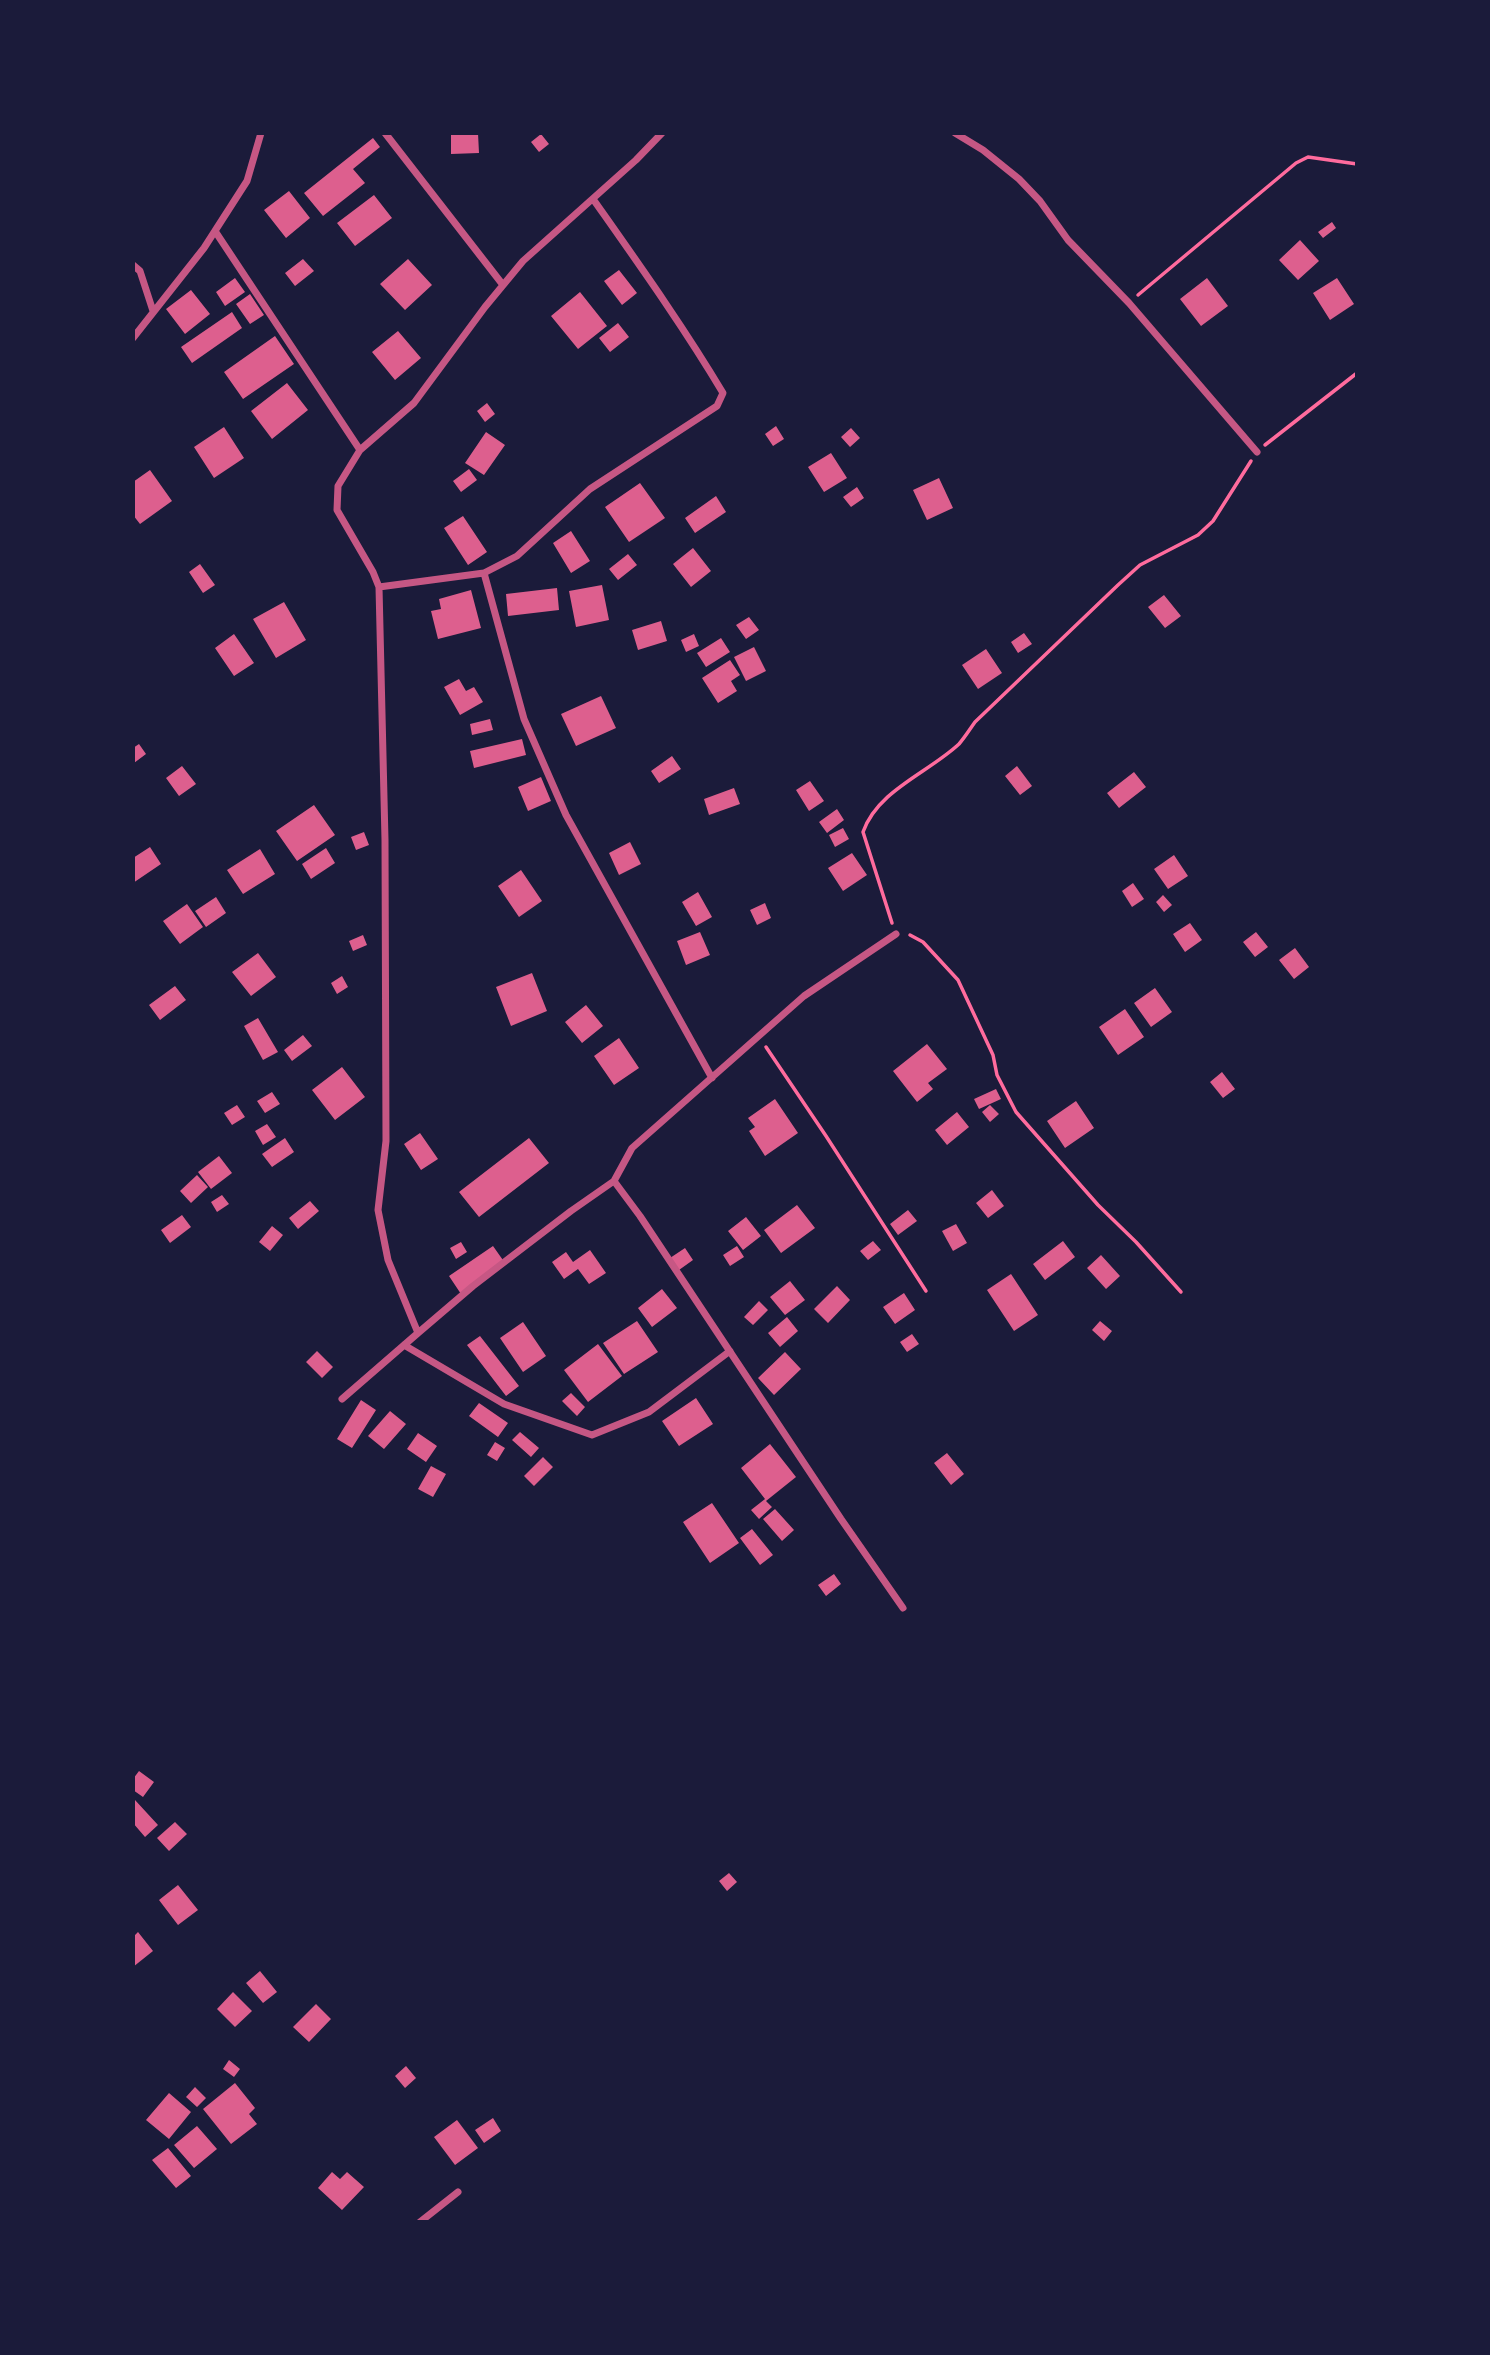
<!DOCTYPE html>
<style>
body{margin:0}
#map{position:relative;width:1490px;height:2355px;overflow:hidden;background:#1b1b3a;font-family:Arial,sans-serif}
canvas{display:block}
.frame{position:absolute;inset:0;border:135px solid #1b1b3a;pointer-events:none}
</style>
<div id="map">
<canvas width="1490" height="2355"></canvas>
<div class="frame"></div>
</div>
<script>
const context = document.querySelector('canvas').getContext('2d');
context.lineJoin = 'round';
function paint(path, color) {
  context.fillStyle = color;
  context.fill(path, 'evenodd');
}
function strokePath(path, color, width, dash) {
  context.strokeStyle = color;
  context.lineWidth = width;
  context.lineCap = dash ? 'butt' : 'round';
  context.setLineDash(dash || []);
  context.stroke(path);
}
const building = new Path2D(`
 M478 133 479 153 451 154V134Z
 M541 134 549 144 539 152 531 142Z
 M373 138 380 147 353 169 365 183 323 216 304 193Z
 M289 191 310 218 286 238 264 210Z
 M374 195 392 218 355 246 337 223Z
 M1332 222 1336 228 1323 238 1318 232Z
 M1300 240 1319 261 1298 280 1279 260Z
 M303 259 314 271 295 286 285 273Z
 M408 259 432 285 405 310 380 284Z
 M619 270 637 293 622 305 604 281Z
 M235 278 245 292 225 306 216 292Z
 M1207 278 1228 306 1201 326 1180 299Z
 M1337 278 1354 304 1330 320 1313 293Z
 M191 290 210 314 185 334 166 309Z
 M580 292 607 326 578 349 551 316Z
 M250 294 264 315 250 324 236 304Z
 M232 312 242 328 192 363 181 347Z
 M618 323 629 337 610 352 599 338Z
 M398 331 421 358 395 380 372 352Z
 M275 336 294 364 243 399 224 372Z
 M287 383 308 410 272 439 251 411Z
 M487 403 495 414 485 422 477 411Z
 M776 426 784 439 773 446 765 434Z
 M224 427 244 458 214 478 194 447Z
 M851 428 860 438 850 447 841 437Z
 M486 432 505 445 484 475 465 463Z
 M831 453 847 478 824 492 808 467Z
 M469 469 477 480 461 492 453 481Z
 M150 470 172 501 140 524 133 515V482Z
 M939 478 953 508 927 520 913 490Z
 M640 483 665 518 629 542 605 507Z
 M857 487 864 498 851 507 843 497Z
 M716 496 726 512 695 533 685 518Z
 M463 516 487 552 468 565 444 528Z
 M571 531 590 561 571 573 553 543Z
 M693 548 711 571 691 587 673 564Z
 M628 554 637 565 618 580 609 569Z
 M200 564 215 585 203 593 189 572Z
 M602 585 609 620 576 627 569 591Z
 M557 588 559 610 508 616 506 594Z
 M471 590 481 628 438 639 431 611 441 609 439 599Z
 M1164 595 1181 616 1165 628 1148 607Z
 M284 602 306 640 276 658 253 619Z
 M749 617 759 630 746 639 736 625Z
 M661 621 667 641 638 650 632 630Z
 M1024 633 1032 644 1018 653 1011 642Z
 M234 634 254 663 234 676 215 648Z
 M694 634 699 646 686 652 681 640Z
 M721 638 730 652 706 667 697 653Z
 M754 647 766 671 746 681 734 657Z
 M986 649 1002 673 978 689 962 665Z
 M730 660 740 675 731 681 737 691 718 703 702 678Z
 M459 679 466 691 474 687 483 702 460 715 444 687Z
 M601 696 616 728 576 746 561 714Z
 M490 719 493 730 472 735 470 724Z
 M522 739 526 755 474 768 470 751Z
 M139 744 146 754 134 763 133 748Z
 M672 756 681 769 659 783 651 771Z
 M182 766 196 784 179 796 166 778Z
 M1017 766 1032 786 1020 795 1005 776Z
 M1134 772 1146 787 1119 808 1107 793Z
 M541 777 551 801 528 811 518 787Z
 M810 781 824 801 809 811 796 790Z
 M734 788 740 804 709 815 704 799Z
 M314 805 335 835 297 861 276 831Z
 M837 809 844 820 827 833 819 822Z
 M843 828 849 839 835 847 829 835Z
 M364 832 369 845 356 850 351 837Z
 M630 842 641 864 619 875 609 853Z
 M150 847 161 864 133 883V858Z
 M326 848 335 863 311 879 302 864Z
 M260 849 275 874 243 894 227 870Z
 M852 853 867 875 843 891 828 868Z
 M1174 855 1188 876 1168 889 1154 869Z
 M521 870 542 901 519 917 498 886Z
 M1133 883 1144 899 1132 907 1122 891Z
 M698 892 712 917 696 926 682 902Z
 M1163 895 1172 905 1164 912 1156 902Z
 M216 897 226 913 206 927 195 911Z
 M765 903 771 918 757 925 750 910Z
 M187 904 203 927 180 944 163 921Z
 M1190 923 1202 940 1185 952 1173 934Z
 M700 932 710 955 686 965 677 941Z
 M1256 932 1268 947 1255 957 1243 942Z
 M363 935 367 945 353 951 349 941Z
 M1295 948 1309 967 1294 979 1279 960Z
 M258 953 276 977 251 996 232 972Z
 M532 973 547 1011 511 1026 496 987Z
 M342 976 348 987 337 994 331 983Z
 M175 986 186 1000 160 1020 149 1005Z
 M1155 988 1172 1012 1151 1027 1134 1003Z
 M586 1005 603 1026 582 1043 565 1022Z
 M1125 1009 1144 1037 1118 1055 1099 1027Z
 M258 1018 278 1052 263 1060 244 1026Z
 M303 1035 312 1046 292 1061 284 1050Z
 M619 1038 639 1068 614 1085 594 1056Z
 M927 1044 947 1069 928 1083 933 1089 917 1102 893 1071Z
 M342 1067 365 1097 335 1120 312 1090Z
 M1222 1072 1235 1089 1223 1098 1210 1082Z
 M996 1089 1001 1099 979 1109 974 1099Z
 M272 1092 280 1104 265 1113 257 1101Z
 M775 1099 798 1133 765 1156 749 1131 755 1127 748 1118Z
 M1076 1101 1094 1128 1065 1148 1047 1121Z
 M237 1105 245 1117 232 1125 224 1113Z
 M990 1105 999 1114 990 1122 982 1112Z
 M957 1112 969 1127 947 1145 935 1130Z
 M267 1124 276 1137 263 1145 255 1131Z
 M420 1133 438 1159 421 1170 404 1144Z
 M285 1138 294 1152 272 1167 262 1154Z
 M529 1138 549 1163 479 1217 459 1192Z
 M219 1156 232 1173 211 1189 198 1172Z
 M197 1175 208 1187 191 1203 180 1191Z
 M992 1190 1004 1206 988 1218 976 1203Z
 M222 1195 229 1204 217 1212 211 1202Z
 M310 1201 319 1211 298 1229 289 1218Z
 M797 1205 815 1228 781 1253 764 1230Z
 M908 1210 917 1221 898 1235 890 1224Z
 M182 1215 191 1227 170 1243 161 1230Z
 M746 1217 761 1236 743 1250 728 1231Z
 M956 1224 967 1243 953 1251 942 1231Z
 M272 1226 283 1235 270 1251 259 1242Z
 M873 1241 881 1250 868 1260 860 1251Z
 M1063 1241 1075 1257 1045 1280 1033 1264Z
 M461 1242 467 1252 456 1259 450 1248Z
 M493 1246 505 1263 461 1294 449 1276Z
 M737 1246 744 1257 730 1266 723 1255Z
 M685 1248 693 1260 679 1270 670 1258Z
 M590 1250 606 1273 589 1284 578 1269 564 1279 552 1262 566 1252 573 1262Z
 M1101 1255 1120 1276 1106 1289 1087 1268Z
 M1011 1274 1038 1315 1014 1331 987 1290Z
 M790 1281 805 1300 785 1315 770 1297Z
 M837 1286 850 1300 828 1323 814 1309Z
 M662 1289 677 1308 652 1327 638 1308Z
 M904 1293 915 1310 895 1324 883 1307Z
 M759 1301 768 1310 753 1325 744 1317Z
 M787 1317 798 1331 780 1347 768 1333Z
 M637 1321 658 1352 624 1374 603 1343Z
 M1100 1321 1112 1331 1104 1341 1092 1330Z
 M523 1322 546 1356 523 1372 500 1338Z
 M912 1334 919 1344 907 1352 900 1342Z
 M480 1336 519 1386 506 1396 467 1345Z
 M598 1344 622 1376 588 1402 564 1370Z
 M317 1351 333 1367 322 1378 306 1362Z
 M785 1352 801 1369 774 1395 758 1378Z
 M571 1393 585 1407 577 1416 562 1401Z
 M696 1398 713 1424 679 1446 662 1421Z
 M361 1400 376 1410 352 1448 337 1439Z
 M479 1403 508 1423 498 1437 469 1416Z
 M390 1411 406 1424 384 1449 368 1436Z
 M520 1432 539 1448 531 1457 512 1440Z
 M418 1433 437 1446 426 1462 407 1449Z
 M495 1442 505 1448 497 1461 487 1455Z
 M770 1444 796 1477 766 1501 772 1507 759 1519 751 1510 765 1499 741 1468Z
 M947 1453 964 1474 951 1485 934 1463Z
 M543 1457 553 1467 534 1486 524 1476Z
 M431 1466 446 1474 433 1497 418 1489Z
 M712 1503 739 1543 710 1563 683 1522Z
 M775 1509 794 1530 782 1541 763 1519Z
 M752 1529 773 1555 760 1565 740 1538Z
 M834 1574 841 1584 826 1596 818 1585Z
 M139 1771 154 1782 143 1797 133 1790V1779Z
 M135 1800 158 1825 145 1837 133 1823V1802Z
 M175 1822 187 1834 169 1851 157 1838Z
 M729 1873 737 1882 727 1891 719 1881Z
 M178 1885 198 1910 178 1925 159 1900Z
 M138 1932 153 1951 133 1967V1937Z
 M260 1971 277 1992 263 2003 246 1983Z
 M233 1992 252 2011 235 2027 217 2009Z
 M316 2004 331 2019 309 2042 293 2027Z
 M229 2060 240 2069 234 2077 223 2069Z
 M406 2066 416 2078 405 2088 395 2076Z
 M235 2083 255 2108 249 2114 257 2124 231 2144 203 2109Z
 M195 2087 206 2098 197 2107 186 2097Z
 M169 2093 191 2112 169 2139 146 2120Z
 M493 2118 501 2131 484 2143 475 2130Z
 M457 2120 478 2148 455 2165 434 2137Z
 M197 2126 217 2149 194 2168 174 2145Z
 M168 2148 191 2176 176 2188 152 2160Z
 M332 2172 340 2179 347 2172 364 2187 342 2210 318 2188Z`);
const path = new Path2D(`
 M1138 295 1296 163 1308 157 1357 164
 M1265 445 1357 373
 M892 923 863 832C878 790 928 773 959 744 965 737 970 729 975 722L1118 585 1140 565 1198 535 1213 521 1251 461
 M910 935 923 942 958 980 993 1055 997 1075 1016 1112 1098 1205 1136 1242 1181 1292
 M766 1047 826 1136 926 1291`);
const minor = new Path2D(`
 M385 133 503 285
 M955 133 983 150 1019 179 1040 201 1068 240 1129 303 1257 452
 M215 231 360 450
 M133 265 140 271 153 311
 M133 338 204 248 247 181 261 133
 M484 573 524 719 566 815 712 1078
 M379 587 484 573 517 556 590 489 717 406 723 393C683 326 638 263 593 199
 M614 1181 640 1216 841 1519 903 1608
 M418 1333 473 1286 571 1211 614 1181 632 1148 804 996 896 934
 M404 1345 504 1404 592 1435 649 1412 730 1351
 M342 1399 418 1333 388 1260 378 1210 386 1141 385 840 379 587 373 572 337 510 338 486 360 450 414 403 485 307 523 261 636 160 662 133
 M420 2222 458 2192`);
paint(building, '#dd5f8e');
strokePath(path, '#ff6b9d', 3.5);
strokePath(minor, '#c65784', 7);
</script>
